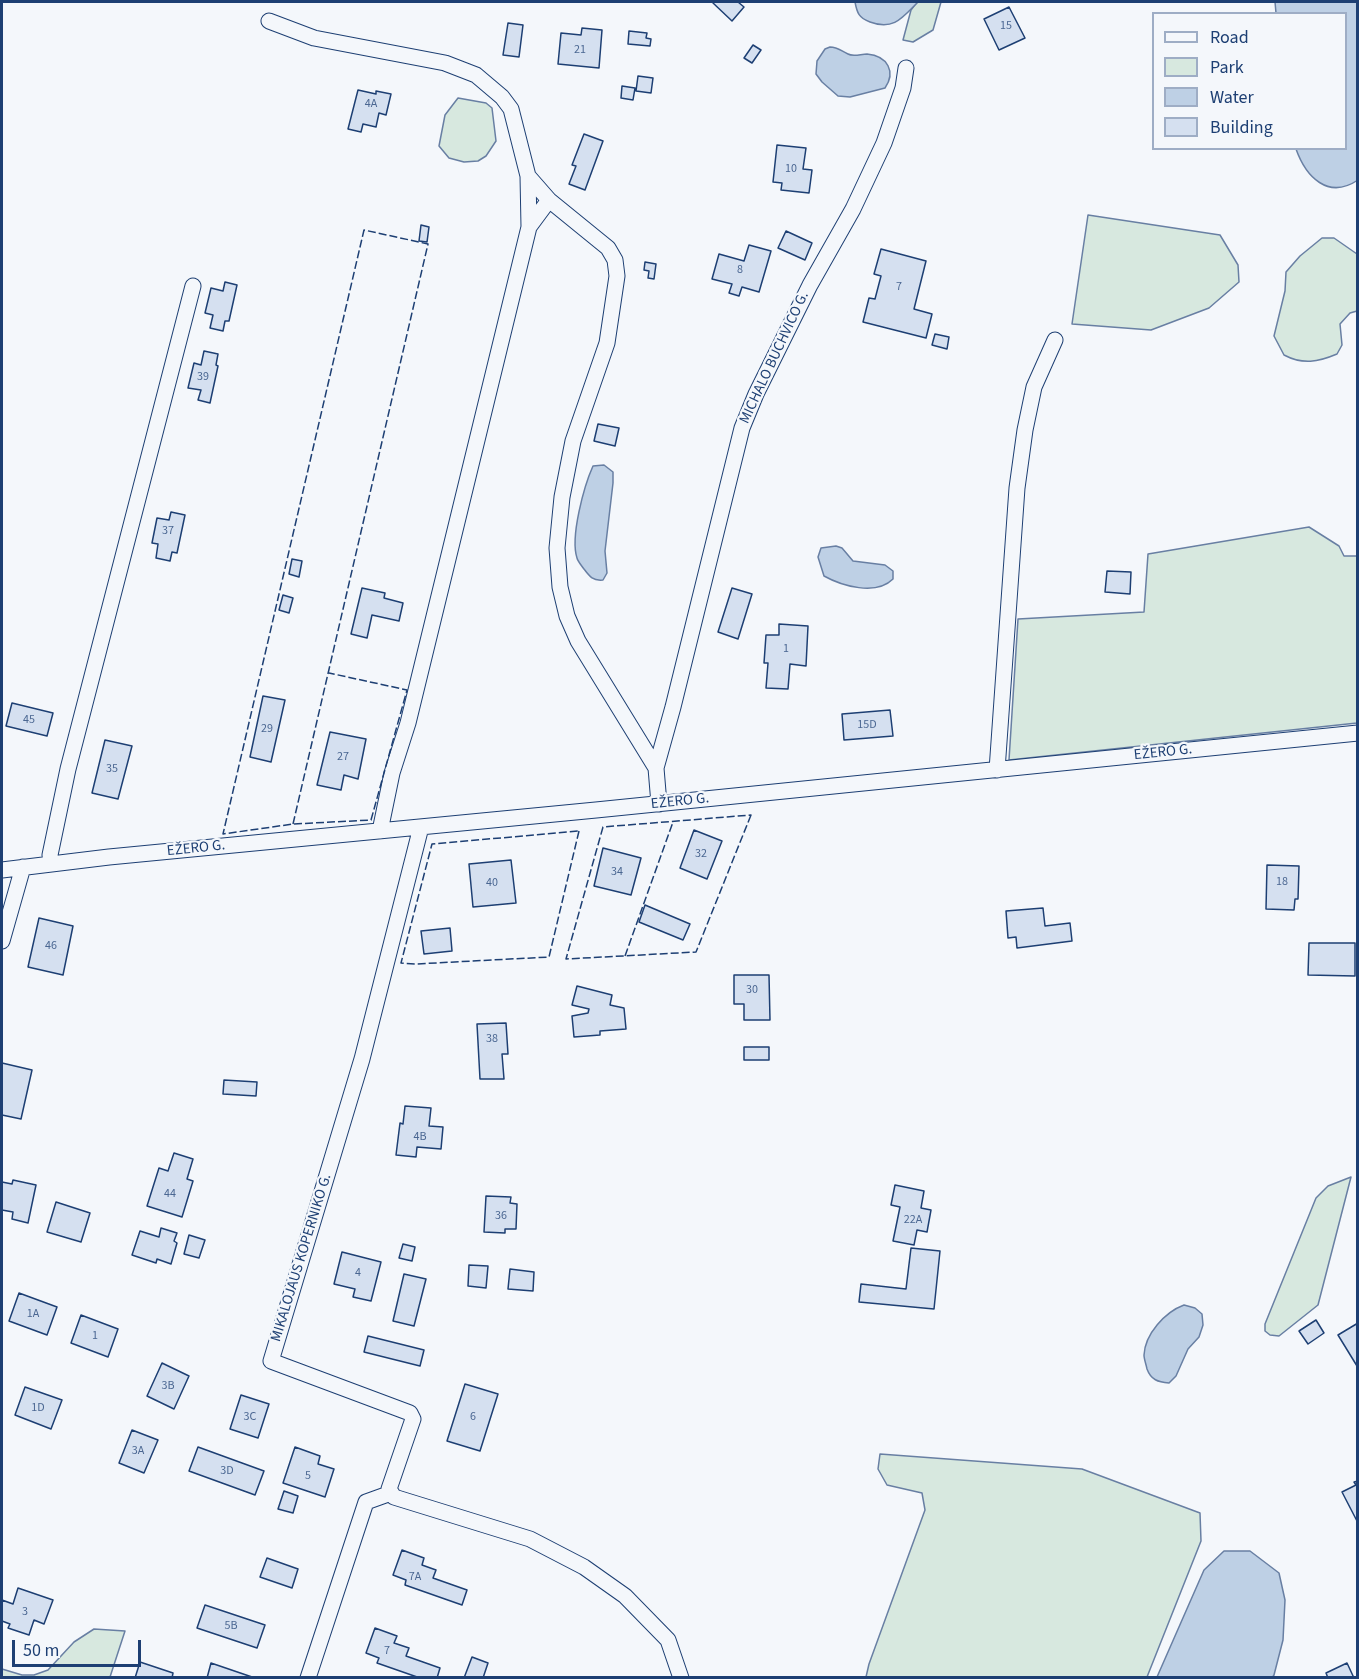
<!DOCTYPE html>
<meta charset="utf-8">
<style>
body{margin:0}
#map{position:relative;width:1359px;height:1679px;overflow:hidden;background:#f4f7fb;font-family:"Source Sans 3",sans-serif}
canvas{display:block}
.frame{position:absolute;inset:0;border:3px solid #1d3f73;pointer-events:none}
.legend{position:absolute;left:1152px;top:12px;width:195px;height:138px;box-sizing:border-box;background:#f4f7fb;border:2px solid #9eadc5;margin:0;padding:8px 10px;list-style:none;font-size:18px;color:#1d3f73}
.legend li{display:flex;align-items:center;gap:12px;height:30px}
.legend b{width:30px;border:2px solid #9eadc5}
.scale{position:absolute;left:12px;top:1640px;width:129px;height:27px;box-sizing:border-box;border:3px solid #1d3f73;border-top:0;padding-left:8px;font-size:18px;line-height:21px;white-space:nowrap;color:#1d3f73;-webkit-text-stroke:4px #f4f7fb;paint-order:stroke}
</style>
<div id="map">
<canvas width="1359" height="1679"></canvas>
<div class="frame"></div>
<ul class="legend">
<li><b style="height:8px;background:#f4f7fb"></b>Road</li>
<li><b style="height:16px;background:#d7e8df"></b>Park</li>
<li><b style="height:16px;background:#bed0e5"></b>Water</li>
<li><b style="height:16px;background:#d5e0f0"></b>Building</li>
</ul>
<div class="scale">50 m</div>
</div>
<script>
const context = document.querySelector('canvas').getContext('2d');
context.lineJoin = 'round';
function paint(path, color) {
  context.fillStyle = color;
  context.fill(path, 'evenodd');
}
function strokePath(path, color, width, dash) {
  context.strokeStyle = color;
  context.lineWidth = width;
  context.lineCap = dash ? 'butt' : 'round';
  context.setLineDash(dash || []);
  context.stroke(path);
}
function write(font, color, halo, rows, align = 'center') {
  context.font = font + ' "Source Sans 3",sans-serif';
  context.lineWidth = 4.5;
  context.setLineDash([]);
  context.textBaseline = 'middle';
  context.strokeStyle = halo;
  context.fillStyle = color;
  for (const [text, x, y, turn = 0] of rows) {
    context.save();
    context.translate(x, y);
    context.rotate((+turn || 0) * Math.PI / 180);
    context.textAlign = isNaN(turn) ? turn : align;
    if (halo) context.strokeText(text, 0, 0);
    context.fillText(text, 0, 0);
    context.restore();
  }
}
const green = new Path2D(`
 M917 2H941L933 30 913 42 903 40 911 10Z
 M458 98 486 103 492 108 496 141 486 156 478 161 464 162 449 158 439 146 445 115Z
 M1088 215 1220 235 1238 265 1239 282 1209 308 1151 330 1072 324Z
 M1322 238H1334L1357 254V311L1350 313 1340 324 1342 345 1337 354C1318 362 1303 365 1284 355L1274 336 1285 291 1286 272 1300 256Z
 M1309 527 1339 546 1344 556H1357V723L1009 760 1018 619 1144 612 1148 554Z
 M1351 1177 1318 1305 1279 1336 1270 1335 1265 1331V1324L1316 1198 1328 1186Z
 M880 1454 1082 1469 1200 1513 1201 1541 1147 1677H866L869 1664 925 1510 922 1493 887 1485 878 1469Z
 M94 1629 125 1631 110 1677H2V1669L22 1675H34L48 1670 74 1642Z`);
const water = new Path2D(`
 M855 2H918C903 17 894 31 870 22 859 18 857 13 855 2Z
 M1275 2H1357L1358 180C1328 200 1306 177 1296 149L1346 148V14L1276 13Z
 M830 47C838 47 841 51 848 54 853 57 861 54 867 54 888 56 896 72 885 88L850 97 838 96 822 82 816 74 817 61 825 49Z
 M604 465 613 472V483L605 551 607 573 603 580C593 581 590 577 584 569 582 566 578 562 577 558 570 537 584 486 593 466Z
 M836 546 842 548 853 561 885 565 893 571V579C876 596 842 586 824 576L818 557 821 548Z
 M1184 1305 1195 1308 1202 1314 1203 1325 1199 1337 1188 1349 1176 1376 1169 1383C1158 1382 1151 1380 1147 1369 1146 1364 1144 1359 1144 1355 1145 1334 1165 1312 1184 1305Z
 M1224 1551H1250L1279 1573 1285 1600 1283 1640 1274 1675 1272 1678 1157 1677 1204 1570Z`);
const building = new Path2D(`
 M714 2H738L744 7 732 21 713 3Z
 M1009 7 1025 38 999 50 984 19Z
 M508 23 523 25 519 57 503 55Z
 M582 28 602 30 599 68 558 64 561 33 581 35Z
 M629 31 647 33 646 38 651 39 650 46 628 44Z
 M753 45 761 50 752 63 744 58Z
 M638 76 653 78 651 93 636 91Z
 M622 86 635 88 633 100 621 98Z
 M358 90 376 94V91L391 94 386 115 379 113 376 127 363 124 361 132 348 129Z
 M584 134 603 141 585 190 569 184 576 166 572 165Z
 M777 145 806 148 803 169 812 170 809 193 781 190 782 183 773 182Z
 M421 225 429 227 427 242 419 241Z
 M786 231 812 243 805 260 778 248Z
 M749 245 771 251 759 292 742 287 739 296 729 293 732 284 712 279 719 254 744 261Z
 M881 249 926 261 914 309 932 314 926 338 863 322 869 298 875 299 881 276 874 274Z
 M645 262 656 264 654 279 648 278 649 271 644 270Z
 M225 282 237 285 229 321H225L223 331 210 328 213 315 205 313 211 288 223 291Z
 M935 334 949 337 947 349 932 345Z
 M204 351 218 354 216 365 218 366 210 403 198 400 201 390 188 388 194 363 201 365Z
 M598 424 619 428 615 446 594 441Z
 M171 512 185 515 177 553 172 552 170 561 156 558 158 544 152 543 157 518 169 520Z
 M292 559 302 561 299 577 289 574Z
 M1107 571 1131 572 1130 594 1105 592Z
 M362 588 385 593 384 598 403 603 399 621 372 615 367 638 351 634Z
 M732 588 752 594 738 639 718 632Z
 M283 595 293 598 289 613 279 610Z
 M779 624 808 626 806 666 790 664 788 689 766 688 768 663H764L766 635H779Z
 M263 696 285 700 271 762 250 757Z
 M12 703 53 713 47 736 6 726Z
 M890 710 893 736 844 740 842 714Z
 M330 732 366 739 358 779 344 775 341 790 317 785Z
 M105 740 132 746 118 799 92 793Z
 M694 830 722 841 707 879 680 868Z
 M603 848 641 858 631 895 594 886Z
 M511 860 516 903 473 907 469 864Z
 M1267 865 1299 866 1298 899H1295L1294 910 1266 909Z
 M645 905 690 924 683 940 639 922Z
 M1043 908 1045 926 1070 923 1072 941 1017 948 1016 937 1008 938 1006 911Z
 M39 918 73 926 63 975 28 967Z
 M450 928 452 951 424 954 421 931Z
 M1309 943H1355V976L1308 975Z
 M734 975H769L770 1020H744V1004H734Z
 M577 986 612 995 610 1005 624 1008 626 1029 600 1031V1035L574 1037 572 1016 588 1013 589 1009 572 1005Z
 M506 1023 508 1054H502L504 1079H480L477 1024Z
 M744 1047H769V1060H744Z
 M2 1063 32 1070 21 1119 2 1115Z
 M224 1080 257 1082 256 1096 223 1094Z
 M405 1106 431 1108 429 1126 443 1127 441 1149 417 1147 416 1157 396 1155 400 1123 403 1124Z
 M174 1153 193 1159 187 1179 193 1181 182 1217 147 1206 159 1168 168 1171Z
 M13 1180 36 1185 28 1223 12 1219 13 1212 2 1210V1182L12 1184Z
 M895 1185 924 1191 921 1208 931 1210 927 1232 917 1230 914 1245 893 1241 900 1207 891 1205Z
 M486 1196 511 1197 510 1203 517 1204 516 1229H505V1233L484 1232Z
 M56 1202 90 1213 81 1242 47 1232Z
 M161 1228 177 1233 174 1241 177 1243 171 1264 157 1259 156 1263 132 1255 140 1231 159 1237Z
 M189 1235 205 1240 199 1258 184 1254Z
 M403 1244 415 1247 412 1261 399 1258Z
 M911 1248 940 1251 934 1309 859 1302 861 1284 906 1289Z
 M342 1252 381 1262 371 1301 353 1297 355 1289 334 1284Z
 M469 1265 488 1266 486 1288 468 1286Z
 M510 1269 534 1272 533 1291 508 1289Z
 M404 1274 426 1279 414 1326 393 1321Z
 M19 1293 57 1307 47 1335 9 1321Z
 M81 1315 118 1329 108 1357 71 1343Z
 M1316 1320 1324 1333 1308 1344 1299 1331Z
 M1358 1323V1365L1357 1366 1338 1335Z
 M368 1336 424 1350 420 1366 364 1352Z
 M162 1363 189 1376 174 1409 147 1396Z
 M465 1384 498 1394 480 1451 447 1441Z
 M25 1387 62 1400 51 1429 15 1415Z
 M241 1395 269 1404 258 1438 230 1429Z
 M132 1430 158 1440 144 1473 119 1463Z
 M198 1447 264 1471 255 1495 189 1471Z
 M295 1447 320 1456 318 1464 334 1469 325 1497 283 1483Z
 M1358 1481V1523L1342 1492 1356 1485 1354 1482Z
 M284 1491 298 1496 293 1513 278 1509Z
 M402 1550 424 1558 422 1565 436 1570 433 1578 467 1590 462 1605 405 1585 406 1580 393 1575Z
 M267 1558 298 1569 292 1588 260 1577Z
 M18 1588 53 1600 44 1624 34 1620 29 1635 8 1628 10 1624 2 1621V1600L13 1604Z
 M205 1605 265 1625 257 1648 197 1628Z
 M375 1628 397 1636 394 1643 409 1648 406 1656 440 1668 437 1678H420L377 1663 379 1658 366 1653Z
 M472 1657 488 1663 483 1678H464Z
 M140 1662 173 1673 172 1678H135Z
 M211 1663 255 1678H207Z
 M1347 1663 1354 1678H1328L1326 1673Z`);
const minor = new Path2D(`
 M269 21 314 38 445 63 476 75 502 97 511 109 528 176 549 200 608 248 615 260 617 276 607 343 573 441 562 497 557 548 560 587 567 616 578 641 656 768
 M528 176 529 227 549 200
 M997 770 1017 488 1025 430 1034 387 1055 340
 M659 804 656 768 673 707 742 428 756 394 810 285 853 209 884 143 903 88 906 68
 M421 827 362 1059 271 1361 410 1413 413 1419 389 1489 394 1497 530 1539 584 1567 625 1596 668 1640 681 1678
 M380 831 392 773 408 723 529 227
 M51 864 50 855 68 769 193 286
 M2 870 109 857 596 810 1358 733
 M2 941 23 867
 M308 1678 366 1502 391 1493`);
const fence = new Path2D(`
 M751 815 696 952 566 959 603 827Z
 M293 824 428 244 364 230 223 834 293 824 371 820 407 690 329 673
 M579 831 549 957 416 964 401 963 432 844Z
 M625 956 673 822`);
const numberNames = [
 ["15",1006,26],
 ["21",580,50],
 ["4A",371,104],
 ["10",791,169],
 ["8",740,270],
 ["7",899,287],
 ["39",203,377],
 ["37",168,531],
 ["1",786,649],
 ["45",29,720],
 ["15D",867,725],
 ["29",267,729],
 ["27",343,757],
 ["35",112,769],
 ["32",701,854],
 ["34",617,872],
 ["18",1282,882],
 ["40",492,883],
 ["46",51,946],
 ["30",752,990],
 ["38",492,1039],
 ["4B",420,1137],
 ["44",170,1194],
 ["36",501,1216],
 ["22A",913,1220],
 ["4",358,1273],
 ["1A",33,1314],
 ["1",95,1336],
 ["3B",168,1386],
 ["1D",38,1408],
 ["3C",250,1417],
 ["6",473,1417],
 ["3A",138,1451],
 ["3D",227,1471],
 ["5",308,1476],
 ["7A",415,1577],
 ["3",25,1612],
 ["5B",231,1626],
 ["7",387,1651]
];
const streetNames = [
 ["MICHALO BUCHVICO G.",775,358,-65],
 ["EŽERO G.",1163,753,-6],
 ["EŽERO G.",680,802,-6],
 ["EŽERO G.",196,849,-6],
 ["MIKALOJAUS KOPERNIKO G.",302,1258,-73]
];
paint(green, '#d7e8df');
strokePath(green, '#687fa3', 1.5);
paint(water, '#bed0e5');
strokePath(water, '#687fa3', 1.5);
paint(building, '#d5e0f0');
strokePath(building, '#1d3f73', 1.5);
strokePath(minor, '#1d3f73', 17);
strokePath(minor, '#f4f7fb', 15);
strokePath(fence, '#1d3f73', 1.5, [8, 3]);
write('12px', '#4b6792', null, numberNames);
write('15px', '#1d3f73', '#f4f7fb', streetNames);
</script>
